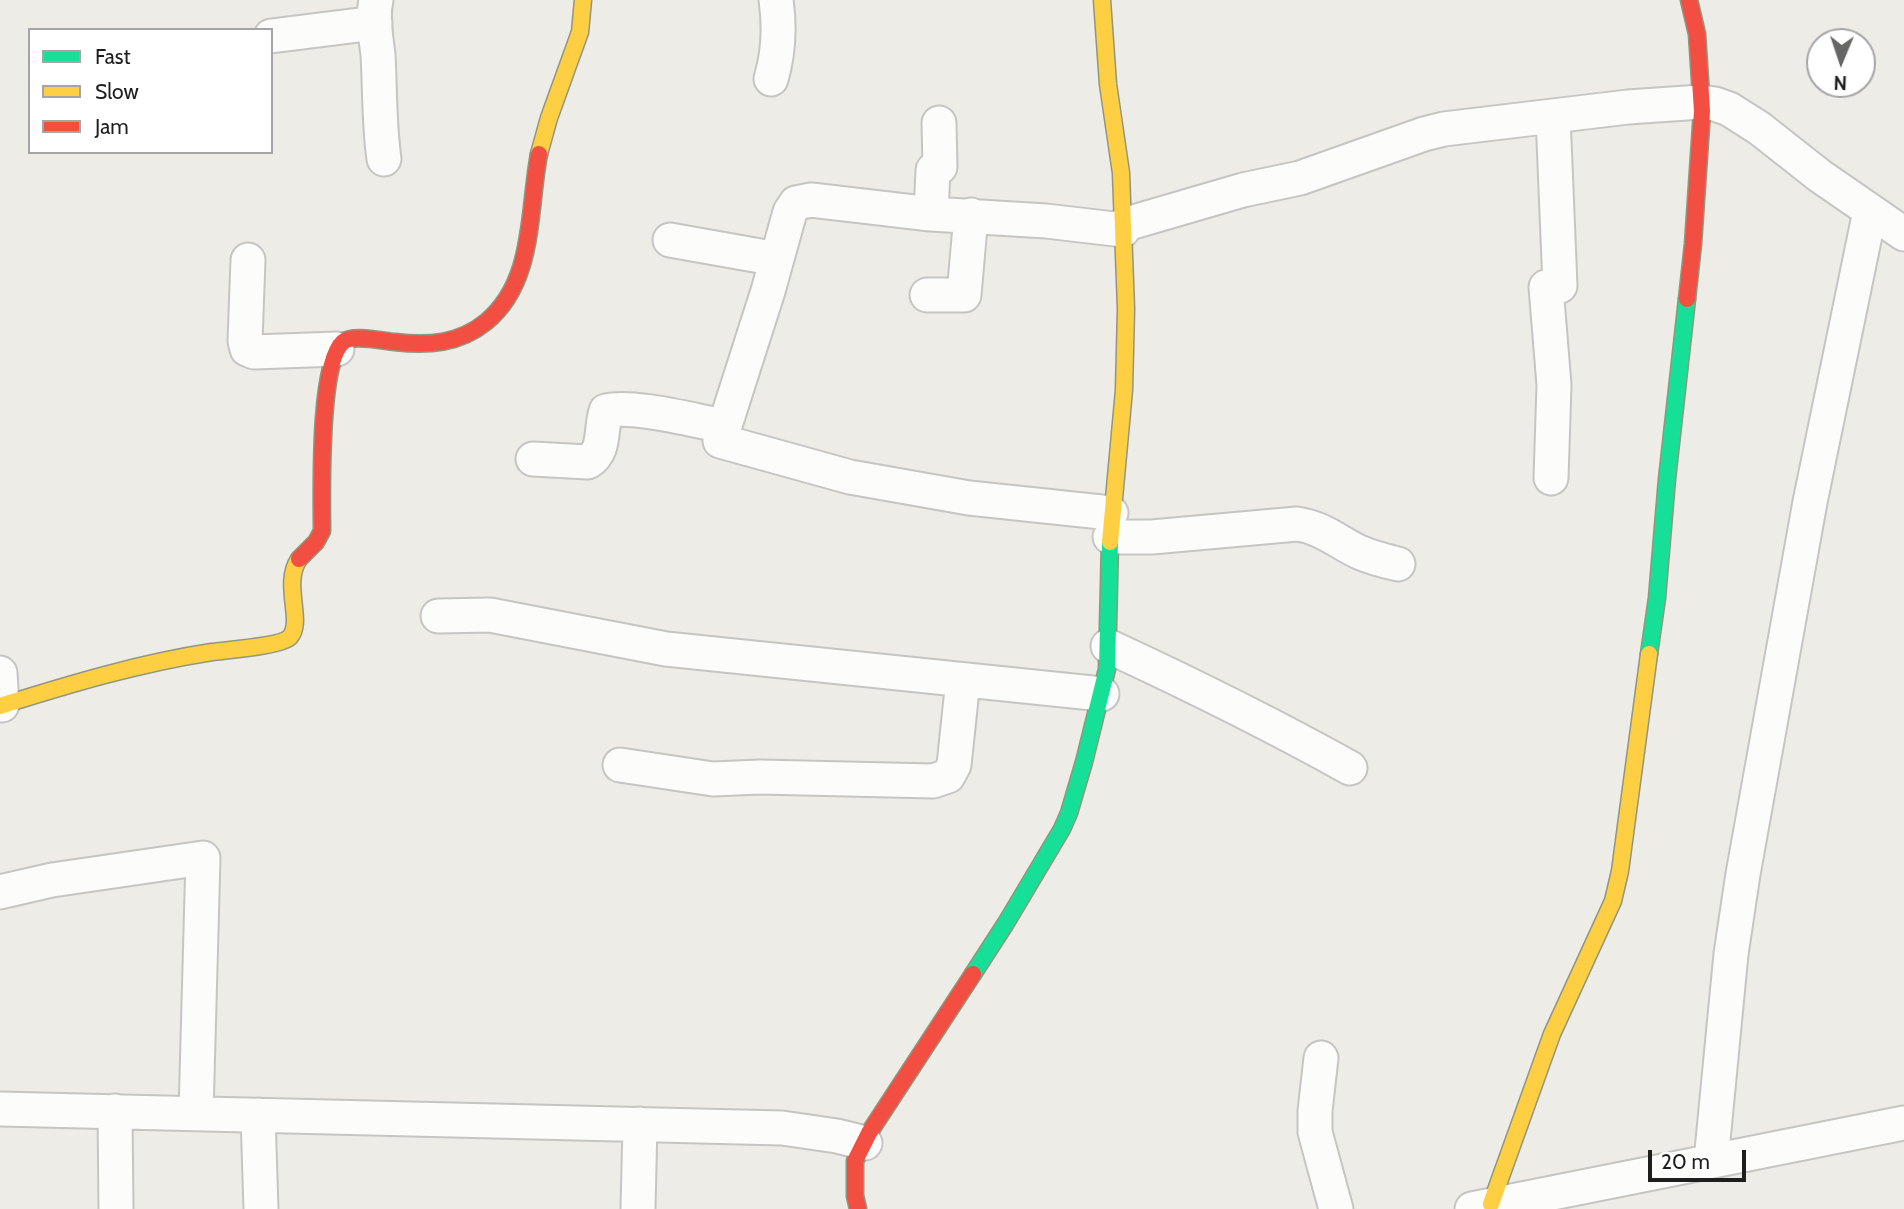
<!DOCTYPE html>
<style>
body{margin:0}
#map{position:relative;width:1904px;height:1209px;overflow:hidden;background:#edece7;font-family:Cabin,sans-serif}
canvas{display:block}
.legend{position:absolute;left:28px;top:28px;width:245px;height:126px;box-sizing:border-box;background:#fff;border:2px solid #a5a5a5;margin:0;padding:9px 12px;list-style:none;font-size:21px;color:#1e1e1e}
.legend li{display:flex;align-items:center;gap:14px;height:35px}
.legend b{width:35px;border:2px solid #a5a5a5}
.north{position:absolute;left:1806px;top:28px;width:70px;height:70px;box-sizing:border-box;background:#fff;border:2px solid #a5a5a5;border-radius:50%;rotate:182deg;font-size:19px;font-weight:700;line-height:28px;text-align:center;color:#1e1e1e}
.north::after{content:'';display:block;margin:auto;width:24px;height:32px;background:#666664;clip-path:polygon(50% 0,100% 100%,50% 72%,0 100%)}
.scale{position:absolute;left:1648px;top:1150px;width:98px;height:32px;box-sizing:border-box;border:4px solid #1e1e1e;border-top:0;padding-left:9px;font-size:21px;line-height:24px;white-space:nowrap;color:#1e1e1e;-webkit-text-stroke:5px #fff;paint-order:stroke}
</style>
<div id="map">
<canvas width="1904" height="1209"></canvas>
<ul class="legend">
<li><b style="height:9px;background:#16e098"></b>Fast</li>
<li><b style="height:9px;background:#ffcf43"></b>Slow</li>
<li><b style="height:9px;background:#f24e42"></b>Jam</li>
</ul>
<div class="north">N</div>
<div class="scale">20 m</div>
</div>
<script>
const context = document.querySelector('canvas').getContext('2d');
context.lineJoin = 'round';
function strokePath(path, color, width, dash) {
  context.strokeStyle = color;
  context.lineWidth = width;
  context.lineCap = dash ? 'butt' : 'round';
  context.setLineDash(dash || []);
  context.stroke(path);
}
const street = new Path2D(`
 M376 0C372 18 376 37 378 55 380 90 379 124 384 159
 M271 36 375 23
 M771 79C779 52 780 28 776 0
 M931 214 933 170 940 167 939 123
 M1123 225 1243 190 1300 178 1424 134 1444 129 1628 107 1701 102 1715 104 1729 109 1759 128 1820 176 1904 234
 M670 240 777 259
 M248 260 245 341 247 349 254 352 337 349
 M927 295H964L971 215
 M533 459 588 462C606 451 600 429 606 411 631 404 696 421 724 426
 M1551 478 1554 385 1546 287 1560 286 1553 116
 M1111 513 969 498 850 477 720 441 768 291 790 212 796 203 811 200 931 214 1046 221 1123 230
 M1110 537H1152L1297 524C1321 527 1338 542 1359 552 1372 558 1385 561 1398 564
 M438 616 490 615 666 649 1102 694
 M1108 646C1190 684 1271 724 1350 768
 M0 673 2 705
 M620 765 713 779 760 777 933 781 948 776 954 765 963 680
 M0 892 52 880 203 858 196 1113
 M1321 1058 1315 1111V1132L1336 1209
 M0 1109 782 1128 837 1136 865 1143
 M115 1111 116 1209
 M258 1115 261 1209
 M1711 1161 1731 954 1743 874 1810 502 1870 211
 M638 1209 640 1124
 M1472 1209 1904 1123`);
const fast = new Path2D(`
 M1649 654 1657 598 1667 479 1687 299
 M973 974 1006 923 1062 829 1069 813 1084 762 1107 669 1110 542`);
const slow = new Path2D(`
 M1102 0 1108 84 1121 173 1126 309 1124 390 1110 542
 M539 154 549 118 580 32 583 0
 M0 706C70 684 140 663 212 652 227 650 282 646 290 637 304 621 282 584 299 559
 M1491 1204 1552 1034 1613 901 1620 871 1649 654`);
const jam = new Path2D(`
 M1687 299 1693 244 1702 111 1697 34 1689 0
 M299 559 316 542 322 531C322 496 318 364 343 342 353 334 382 341 395 342 428 346 459 344 486 322 535 282 528 211 539 154
 M858 1209 855 1196V1161L869 1133 973 974`);
strokePath(street, '#c5c5c3', 37);
strokePath(fast, '#919680', 19);
strokePath(slow, '#919680', 19);
strokePath(jam, '#919680', 19);
strokePath(street, '#fcfcfb', 33);
strokePath(fast, '#16e098', 16);
strokePath(slow, '#ffcf43', 16);
strokePath(jam, '#f24e42', 16);
</script>
